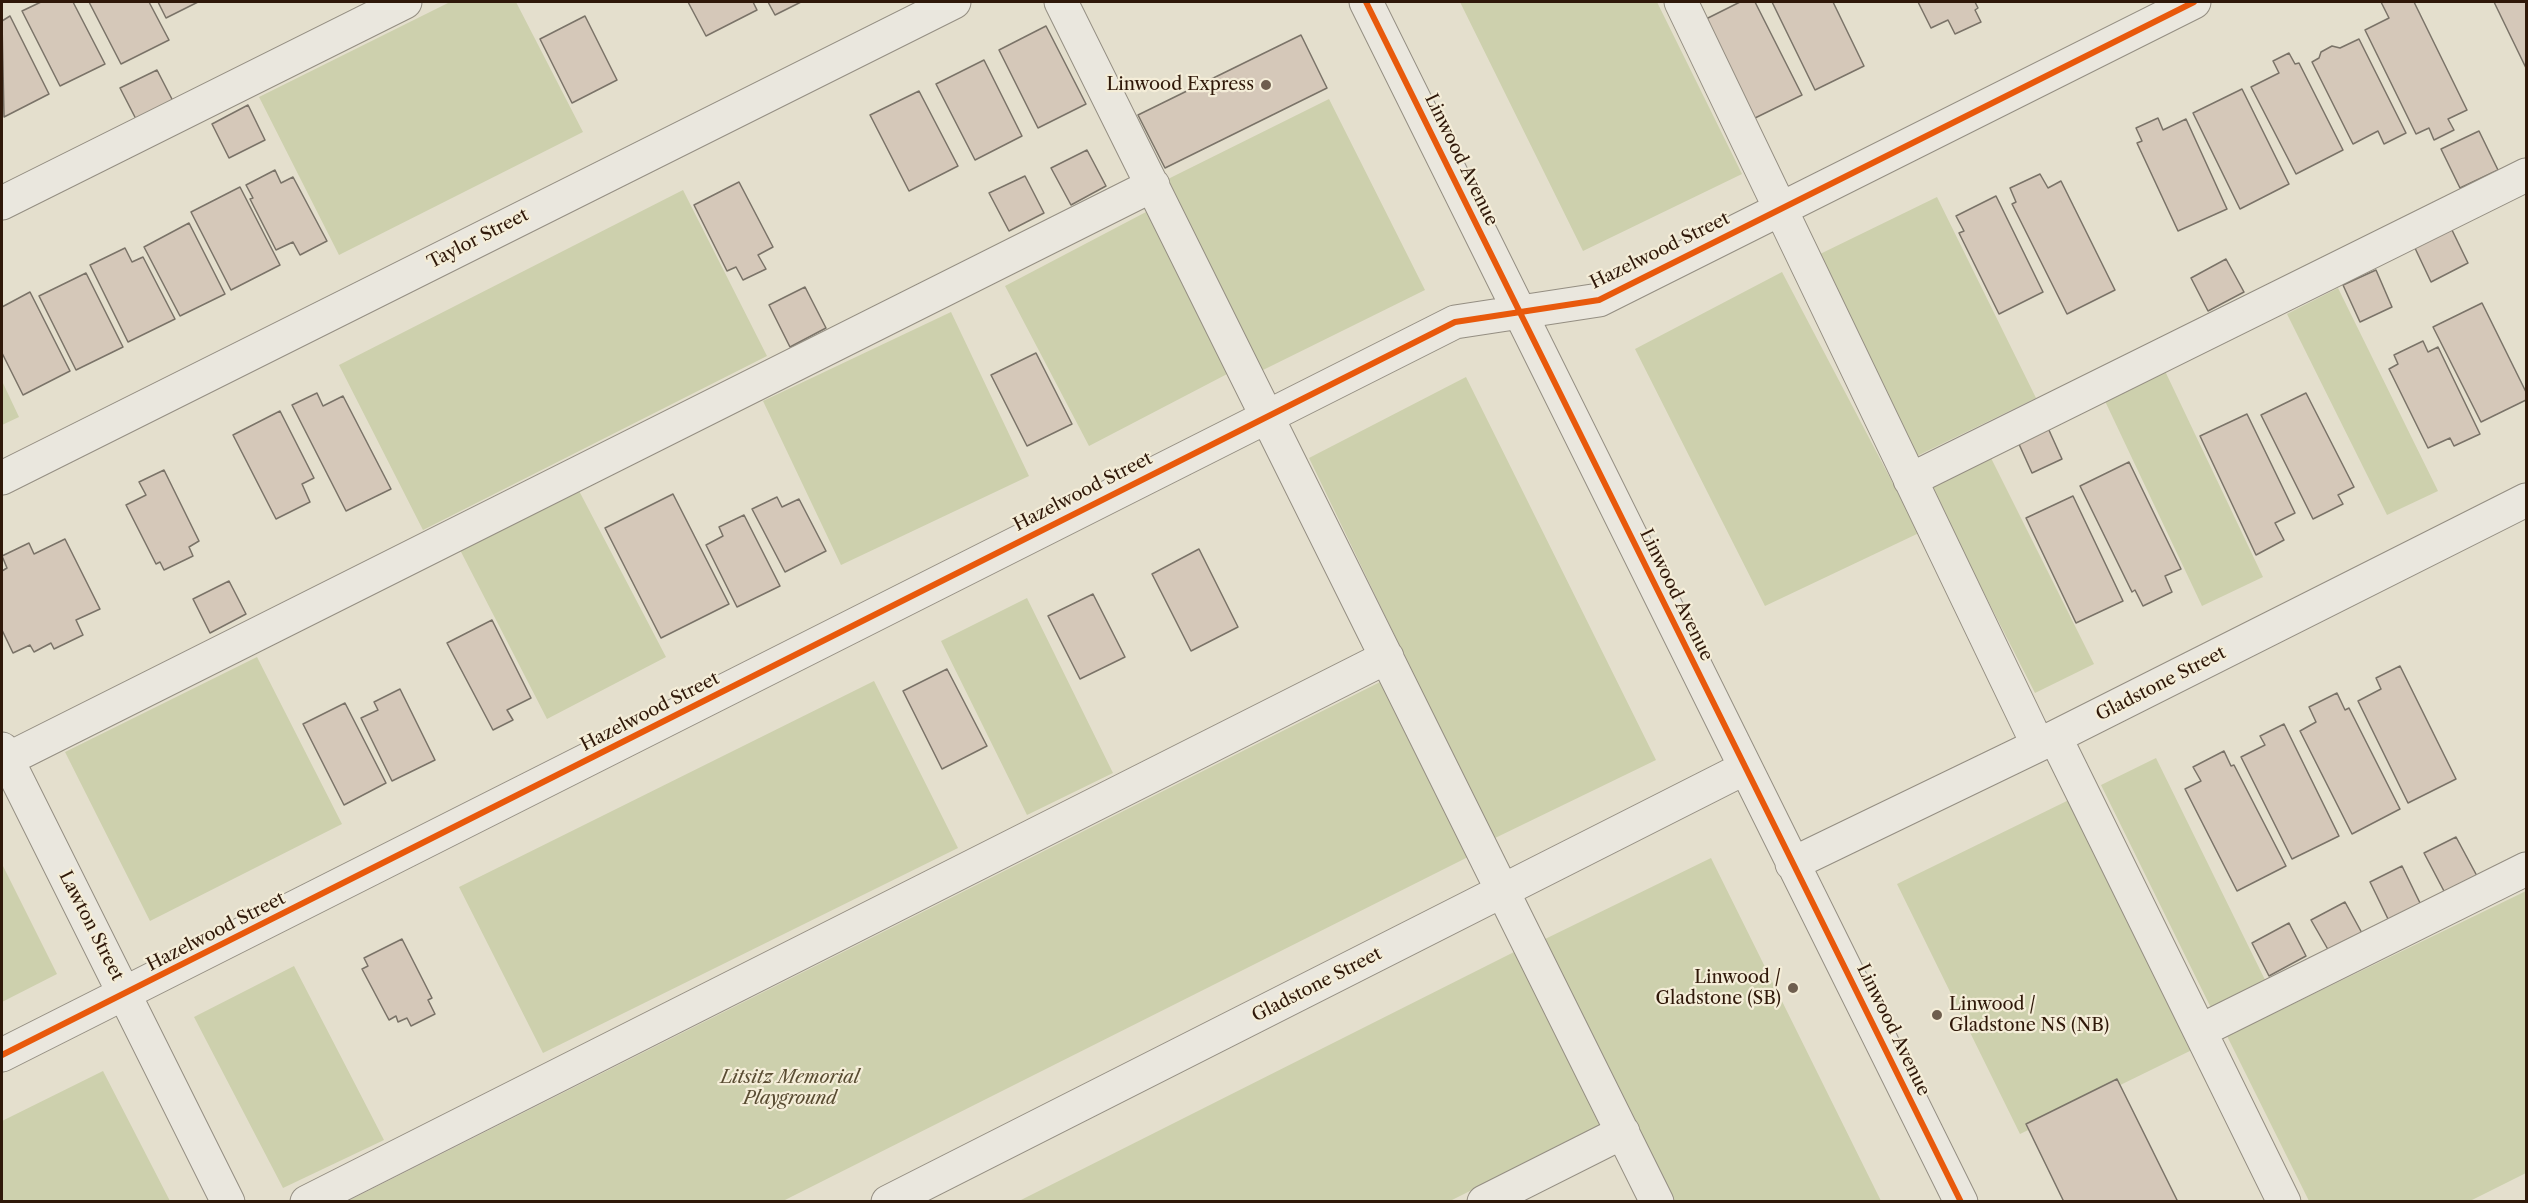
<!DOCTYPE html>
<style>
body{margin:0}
#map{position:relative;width:2528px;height:1203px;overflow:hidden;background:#e4dfcd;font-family:"Libre Caslon Text",serif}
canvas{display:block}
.frame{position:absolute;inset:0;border:3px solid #2f1809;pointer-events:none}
</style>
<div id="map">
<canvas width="2528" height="1203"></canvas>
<div class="frame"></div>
</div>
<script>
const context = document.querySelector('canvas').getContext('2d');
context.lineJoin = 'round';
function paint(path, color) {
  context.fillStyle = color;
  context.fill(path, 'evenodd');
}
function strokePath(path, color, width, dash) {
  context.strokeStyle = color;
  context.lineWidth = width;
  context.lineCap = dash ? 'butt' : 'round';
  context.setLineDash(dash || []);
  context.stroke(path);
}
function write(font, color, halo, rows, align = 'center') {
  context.font = font + ' "Libre Caslon Text",serif';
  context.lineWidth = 4.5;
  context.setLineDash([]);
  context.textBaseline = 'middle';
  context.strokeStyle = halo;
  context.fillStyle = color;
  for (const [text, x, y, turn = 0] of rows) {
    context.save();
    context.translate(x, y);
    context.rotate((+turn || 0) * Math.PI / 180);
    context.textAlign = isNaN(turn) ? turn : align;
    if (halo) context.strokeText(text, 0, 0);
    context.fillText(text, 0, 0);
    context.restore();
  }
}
const green = new Path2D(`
 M450 2H516L583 132 339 255 259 97Z
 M1460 2H1657L1742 174 1583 251Z
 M1329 99 1425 290 1261 371 1166 180Z
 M683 190 767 356 423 530 339 365Z
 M1937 197 2036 398 1917 456 1818 255Z
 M1146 212 1231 372 1089 446 1005 286Z
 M1782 272 1919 533 1765 606 1635 349Z
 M2338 288 2438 491 2387 515 2287 314Z
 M951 312 1029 476 841 565 763 401Z
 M2165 371 2263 577 2202 606 2104 399Z
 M1466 377 1656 760 1493 839 1309 458Z
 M2 381 19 417 2 425Z
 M1990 456 2094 664 2035 693 1930 487Z
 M577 487 666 657 547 719 459 548Z
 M1027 598 1113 773 1027 815 941 641Z
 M257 657 342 824 150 921 65 752Z
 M874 681 958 848 543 1053 459 887Z
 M1382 681 1470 856 783 1201 346 1202Z
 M2156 758 2268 986 2213 1012 2101 785Z
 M2073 798 2196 1048 2020 1134 1897 884Z
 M1711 858 1881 1201H1674L1541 941Z
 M2 864 57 974 2 1002Z
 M2526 891V1173L2470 1201H2309L2227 1036Z
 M1516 951 1604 1124 1450 1201 1017 1202Z
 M294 966 384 1140 283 1188 194 1017Z
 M103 1071 170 1201H2V1121Z`);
const building = new Path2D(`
 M41 2H73L105 64 60 86 22 11Z
 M89 2H149L169 40 121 64Z
 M158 2H198L166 18Z
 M688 2H753L757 10 706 36Z
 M768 2H801L775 15Z
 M1740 2H1755L1802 95 1753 119 1704 20Z
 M1772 2H1833L1864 66 1815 90Z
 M1918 2H1975L1978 8 1975 10 1981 22 1955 34 1948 20 1931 28Z
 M2381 2H2414L2467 110 2448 119 2454 130 2434 140 2429 128 2416 134 2365 30 2389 18Z
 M2494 2H2526V68Z
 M10 16 49 94 4 117 2 21Z
 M585 16 617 80 572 103 540 39Z
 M1046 26 1086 104 1038 128 999 50Z
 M1301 35 1327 88 1165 168 1138 115Z
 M2359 39 2406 133 2384 144 2378 131 2353 144 2312 62 2319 58 2321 52 2332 46 2340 48Z
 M2289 53 2295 64 2299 63 2343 150 2296 174 2251 87 2279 73 2273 61Z
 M984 60 1022 136 975 160 936 84Z
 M157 70 175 105 138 123 120 88Z
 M2242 89 2289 184 2240 209 2193 113Z
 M919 91 958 166 909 191 870 115Z
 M248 105 265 140 229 158 212 124Z
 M2158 118 2163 130 2186 119 2227 209 2178 231 2137 143 2142 141 2136 128Z
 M2479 131 2498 170 2460 188 2441 149Z
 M1087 150 1106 186 1071 205 1051 168Z
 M275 170 281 183 293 177 327 241 300 255 293 242 276 250 250 199 253 198 246 185Z
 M2040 174 2048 188 2061 181 2115 290 2067 314 2012 204 2016 202 2010 188Z
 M1025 176 1044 213 1009 231 989 193Z
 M739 182 773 247 758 255 766 269 743 280 736 267 727 271 694 205Z
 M240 187 280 265 231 290 191 212Z
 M1996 196 2043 292 1999 314 1959 233 1964 231 1956 216Z
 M189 223 225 294 180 316 144 247Z
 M2451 228 2468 263 2431 282 2414 246Z
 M125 248 132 262 143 257 175 319 128 342 90 265Z
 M2226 259 2244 292 2208 311 2191 278Z
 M2376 270 2392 307 2360 322 2343 285Z
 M86 273 123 347 76 370 39 296Z
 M805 287 826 328 790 347 769 305Z
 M30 292 70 371 23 395 2 353V307Z
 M2482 303 2526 392V400L2481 422 2433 327Z
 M2423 341 2428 352 2438 347 2480 434 2454 446 2450 438 2428 448 2389 369 2398 364 2394 355Z
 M1036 353 1072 424 1027 446 991 375Z
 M317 393 323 406 343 396 391 489 346 511 292 405Z
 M2306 393 2354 487 2338 495 2343 504 2313 519 2261 415Z
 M280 411 314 478 302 484 310 502 276 519 233 435Z
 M2247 414 2295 513 2275 523 2284 540 2256 555 2200 436Z
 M2048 428 2062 459 2032 473 2018 442Z
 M2129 462 2181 569 2165 576 2172 592 2143 606 2135 590 2132 592 2080 486Z
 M164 470 199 541 189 547 193 556 164 570 160 562 156 564 126 505 146 495 139 482Z
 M673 494 729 604 661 638 605 528Z
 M2073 496 2123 601 2076 623 2026 518Z
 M777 497 782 507 799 499 826 551 785 572 752 509Z
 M744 515 780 586 737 607 706 545 723 536 719 527Z
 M65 539 100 609 76 620 83 635 54 649 51 643 34 652 30 645 13 653 2 630V571L7 568 2 556 29 543 34 554Z
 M1199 549 1238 627 1191 651 1152 574Z
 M229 581 246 614 210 633 193 599Z
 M1093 594 1125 657 1080 679 1048 616Z
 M492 620 531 698 507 710 513 720 493 730 447 643Z
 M2400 666 2456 779 2408 803 2358 701 2381 689 2376 678Z
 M947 669 987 746 942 769 903 691Z
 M400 689 435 760 392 781 361 718 378 710 374 702Z
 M2337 693 2345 710 2349 708 2400 809 2352 834 2300 731 2316 722 2309 707Z
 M345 703 386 783 344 805 303 724Z
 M2284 724 2339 836 2292 859 2241 757 2265 745 2260 736Z
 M2224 751 2231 766 2234 765 2286 866 2237 891 2185 789 2201 781 2193 767Z
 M2456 837 2477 876 2445 893 2424 853Z
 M2402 866 2421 905 2389 921 2370 882Z
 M2345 902 2363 935 2330 953 2311 920Z
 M2289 923 2306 956 2269 976 2252 943Z
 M402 939 432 998 428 1000 435 1014 411 1026 407 1018 398 1022 396 1016 389 1020 362 969 368 966 364 958Z
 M2117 1079 2178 1202H2064L2026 1124Z`);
const minor = new Path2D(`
 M1061 2 1657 1202
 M1366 2 1961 1202
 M1681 2 2038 745
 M2 203 405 2
 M2 478 954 2
 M1910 480 2526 175
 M2055 737 2284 1202
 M2 749 228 1202
 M2 762 1153 185
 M1792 864 2055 737 2526 500
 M2200 1031 2526 869
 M2 1055 1455 322 1599 300 2194 2
 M307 1202 1387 657
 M888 1202 1745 768
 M1484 1202 1623 1132`);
const cycleway = new Path2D(`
 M1366 2 1961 1202
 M2 1055 1455 322 1599 300 2194 2`);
const markers = [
 [1266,85,6,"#6e5e4e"],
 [1793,988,6,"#6e5e4e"],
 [1937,1015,6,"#6e5e4e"]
];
const poiNames = [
 ["Linwood Express",1254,85],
 ["Linwood /",1781,978],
 ["Gladstone (SB)",1781,999],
 ["Linwood /",1949,1005,"left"],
 ["Gladstone NS (NB)",1949,1026,"left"]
];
const streetNames = [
 ["Linwood Avenue",1461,160,64],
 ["Taylor Street",478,239,-27],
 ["Hazelwood Street",1660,251,-26],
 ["Hazelwood Street",1083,492,-27],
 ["Linwood Avenue",1676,595,64],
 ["Gladstone Street",2161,684,-27],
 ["Hazelwood Street",650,712,-27],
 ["Lawton Street",91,926,63],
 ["Hazelwood Street",216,932,-27],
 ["Gladstone Street",1317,985,-27],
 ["Linwood Avenue",1893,1030,64]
];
const parkNames = [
 ["Litsitz Memorial",790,1078],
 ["Playground",790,1099]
];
paint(green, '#cdd0ad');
paint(building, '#d5c8b9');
strokePath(building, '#7a7368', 1.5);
strokePath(minor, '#948e82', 35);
strokePath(minor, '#eae7de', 33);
strokePath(cycleway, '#e8590c', 6);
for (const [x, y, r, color] of markers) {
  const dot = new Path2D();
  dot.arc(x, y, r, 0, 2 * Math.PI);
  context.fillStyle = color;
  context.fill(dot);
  strokePath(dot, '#f4edd8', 2);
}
write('18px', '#2f1809', '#f4edd8', poiNames, 'right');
write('18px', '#2f1809', '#f4edd8', streetNames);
write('italic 18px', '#594c32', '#f4edd8', parkNames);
</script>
